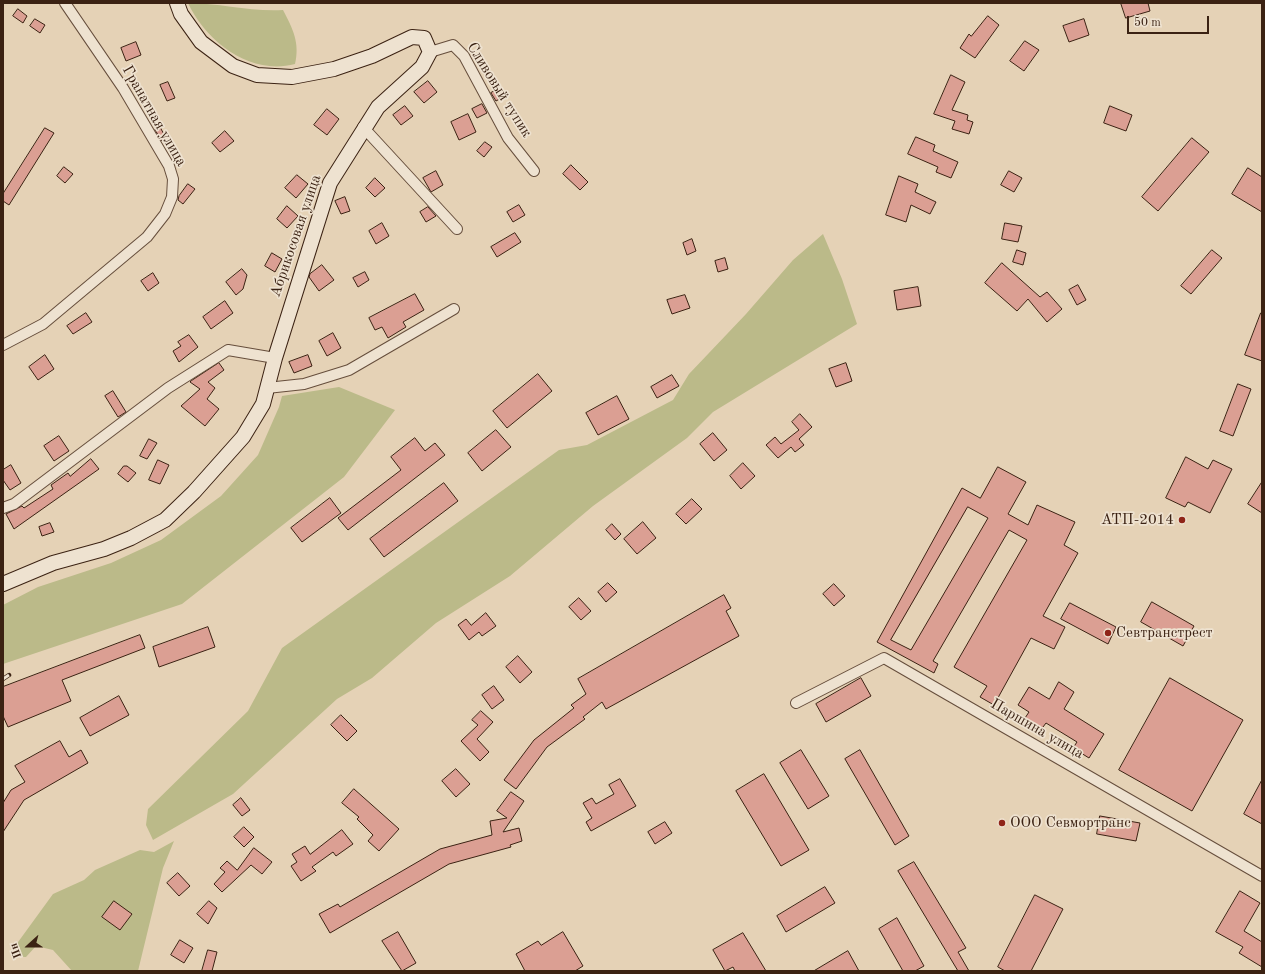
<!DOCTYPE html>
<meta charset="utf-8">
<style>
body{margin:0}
#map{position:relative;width:1265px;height:974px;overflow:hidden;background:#e5d2b6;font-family:"Old Standard TT",serif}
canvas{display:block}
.frame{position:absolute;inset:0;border:4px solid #3b2213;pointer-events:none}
.north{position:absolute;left:8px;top:926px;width:40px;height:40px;-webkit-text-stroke:3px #eee2d0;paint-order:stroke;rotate:249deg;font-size:11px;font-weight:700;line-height:16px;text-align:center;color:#3b2213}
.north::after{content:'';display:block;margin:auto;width:14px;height:18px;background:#3b2213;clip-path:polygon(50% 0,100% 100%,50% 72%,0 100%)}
.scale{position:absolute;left:1127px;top:16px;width:82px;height:18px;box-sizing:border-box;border:2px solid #3b2213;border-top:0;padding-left:5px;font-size:12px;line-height:14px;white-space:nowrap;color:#3b2213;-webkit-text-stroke:3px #eee2d0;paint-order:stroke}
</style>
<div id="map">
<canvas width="1265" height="974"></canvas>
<div class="frame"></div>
<div class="north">Пн</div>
<div class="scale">50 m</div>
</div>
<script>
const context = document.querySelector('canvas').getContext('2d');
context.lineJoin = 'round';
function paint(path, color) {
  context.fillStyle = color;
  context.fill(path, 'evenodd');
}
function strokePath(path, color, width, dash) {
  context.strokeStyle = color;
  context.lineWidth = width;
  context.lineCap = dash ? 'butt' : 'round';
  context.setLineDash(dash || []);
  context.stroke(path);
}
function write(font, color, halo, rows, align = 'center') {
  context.font = font + ' "Old Standard TT",serif';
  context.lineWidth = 3.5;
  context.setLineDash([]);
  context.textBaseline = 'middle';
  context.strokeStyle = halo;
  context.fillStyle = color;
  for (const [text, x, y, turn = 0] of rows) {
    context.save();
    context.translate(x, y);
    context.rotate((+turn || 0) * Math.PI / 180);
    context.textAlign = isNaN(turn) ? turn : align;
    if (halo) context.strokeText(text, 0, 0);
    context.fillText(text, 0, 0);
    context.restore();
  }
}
const green = new Path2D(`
 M188 3C220 3 251 12 283 10 293 29 300 43 295 64 251 76 206 42 188 3Z
 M823 234 842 279 857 324 713 412 687 438 593 506 510 576 436 623 372 678 337 699 233 794 153 840 146 825 148 809 248 711 282 648 559 450 587 445 673 400 689 374 746 314 793 260Z
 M339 387 395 410 344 477 182 604 3 664V605L38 587 111 563 161 540 221 496 258 455 279 407 282 396Z
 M174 841 163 868 138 971H72L53 950 36 946 26 957H15L13 949 53 894 84 880 95 870 140 850 154 852Z`);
const building = new Path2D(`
 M1121 3H1148L1150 11 1126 18Z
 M18 9 27 16 23 23 13 16Z
 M988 16 999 25 975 58 960 48 969 34 971 36Z
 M35 19 45 25 40 33 30 26Z
 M1084 19 1089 35 1069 42 1063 26Z
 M1025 41 1039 50 1024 71 1010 61Z
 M136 42 141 55 126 61 121 48Z
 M951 75 965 82 952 110 968 115 967 120 973 122 969 134 952 129 955 121 934 114Z
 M428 81 437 92 424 103 414 92Z
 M168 82 175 98 167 101 160 85Z
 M500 88 505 96 496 101 491 93Z
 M482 104 487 113 477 118 472 109Z
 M405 106 413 116 401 125 393 115Z
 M1110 106 1132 115 1126 131 1104 123Z
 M327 109 339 119 327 135 314 125Z
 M468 114 476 132 459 140 451 122Z
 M160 127 166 138 162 141 155 130Z
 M45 128 54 133 9 205 3 201V194Z
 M225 131 234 141 220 152 212 143Z
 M916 137 935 145 933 151 958 162 951 178 936 172 938 167 908 154Z
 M1192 138 1209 152 1158 211 1142 197Z
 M485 142 492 147 484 157 477 151Z
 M571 165 588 182 580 190 563 174Z
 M64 167 73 174 65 183 57 176Z
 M1248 168 1262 177V212L1232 194Z
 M436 171 443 185 431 192 423 178Z
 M1009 171 1022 178 1014 192 1001 185Z
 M297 175 308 184 296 198 285 188Z
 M899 176 918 184 915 192 936 202 930 214 911 205 906 222 886 215Z
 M375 178 385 188 375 197 366 188Z
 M188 184 195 189 183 204 178 200 179 196Z
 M345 197 350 211 341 214 335 201Z
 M519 205 525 215 513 222 507 212Z
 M287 206 298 216 287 228 277 219Z
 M428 207 436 216 426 222 420 212Z
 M382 223 389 236 376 244 369 231Z
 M1005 223 1022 226 1018 242 1002 239Z
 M515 233 521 242 497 257 491 247Z
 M692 239 696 251 687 255 683 243Z
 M1017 250 1026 253 1023 265 1013 262Z
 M1212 250 1222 258 1191 294 1181 286Z
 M272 253 282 259 275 272 265 266Z
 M725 258 728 269 718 272 715 261Z
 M1002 263 1040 297 1047 292 1062 309 1047 322 1028 299 1017 311 985 283Z
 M322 265 334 280 319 291 309 277 310 274Z
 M242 269 247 275 243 289 236 295 226 282Z
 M365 272 369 280 358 287 353 278Z
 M153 273 159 283 148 291 141 281Z
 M1078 285 1086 300 1077 305 1069 290Z
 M918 287 921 306 897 310 894 291Z
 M415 294 424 310 403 322 406 327 388 338 382 327 375 330 369 318Z
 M685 295 690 308 672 314 667 300Z
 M225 301 233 313 211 329 203 317Z
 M86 313 92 322 73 334 67 326Z
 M1261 313H1262V361L1245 355Z
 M333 333 341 348 327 356 319 341Z
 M189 335 198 347 179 362 173 351 181 346 178 342Z
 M45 355 54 369 38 380 29 367Z
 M308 355 312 366 294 373 289 362Z
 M219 363 224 370 208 382 215 388 207 399 219 409 205 426 181 406 200 389 190 382 191 381Z
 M846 363 852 381 836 387 829 369Z
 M538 374 552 391 507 428 493 411Z
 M672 375 679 386 657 398 651 387Z
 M1238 384 1251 389 1233 436 1220 431Z
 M113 391 126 412 118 417 105 396Z
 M617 396 629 419 598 435 586 413Z
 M800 414 812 427 799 439 804 445 795 452 791 447 778 458 766 445 775 437 781 444 799 430 792 422Z
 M496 430 511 447 482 471 468 453Z
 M713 433 727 450 714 461 700 444Z
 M59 436 69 451 54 461 44 446Z
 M415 438 425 451 435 443 445 455 348 530 338 518 401 470 391 457Z
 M149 439 157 443 147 459 140 456Z
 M1186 457 1208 469 1213 460 1232 469 1210 513 1188 502 1185 507 1166 498Z
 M91 459 99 469 14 529 6 514 22 506 24 508 53 489 51 485 68 473 70 476Z
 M158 460 169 465 160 484 149 480Z
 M743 463 755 476 741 489 730 476Z
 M11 465 21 483 10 490 3 480V470Z
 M124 466H127L136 473 128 482 118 474Z
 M998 467 1026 482 1008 514 1028 525 1037 505 1075 522 1064 545 1078 553 1043 616 1065 627 1054 649 1031 638 994 705 980 697 987 686 954 667 1027 540 1009 530 933 661 938 664 934 673 877 642 962 488 980 498ZM968 507 988 518 911 650 891 640Z
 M1262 482V513L1248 504Z
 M444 483 458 501 384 557 370 539Z
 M330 498 341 513 302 542 291 528Z
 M692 499 702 509 686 524 676 514Z
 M643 522 656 538 637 554 624 539Z
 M50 523 54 532 42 536 39 527Z
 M612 524 621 534 615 540 606 530Z
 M608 583 617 592 606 602 598 592Z
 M834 584 845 596 834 606 823 594Z
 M724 595 731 608 726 611 739 636 606 709 602 702 583 717 585 719 547 747 516 789 504 780 534 740 574 708 571 705 586 694 578 679Z
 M579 598 591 611 581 620 569 607Z
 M1152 602 1194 626 1183 646 1141 622Z
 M1070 603 1116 627 1108 644 1061 619Z
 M486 613 496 626 482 636 479 632 469 640 458 625 466 619 471 625Z
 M208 627 215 647 159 667 153 647Z
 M140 635 145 648 62 680 71 701 8 727 3 716V687Z
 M518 656 532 672 520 683 506 667Z
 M861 678 871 696 826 722 816 704Z
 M1170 678 1243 720 1192 811 1119 770Z
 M1059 682 1074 692 1064 709 1104 734 1089 758 1073 748 1077 742 1046 723 1040 731 1023 721 1029 712 1018 705 1029 687 1049 699Z
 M494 686 504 700 492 709 482 695Z
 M119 696 129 715 90 736 80 718Z
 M481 711 493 722 477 739 489 752 480 761 461 741 478 725 472 720Z
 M341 715 357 731 347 741 331 725Z
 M60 741 69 757 81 750 88 763 24 800 3 832V803L11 790 25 782 15 766Z
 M801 750 829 796 808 809 780 763Z
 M860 750 909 836 895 845 845 759Z
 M456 769 470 784 456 797 442 781Z
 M764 774 809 850 781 866 736 791Z
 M620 779 636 806 591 831 586 822 592 818 583 803 592 798 596 804 614 794 609 785Z
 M1262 780V824L1244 814Z
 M354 789 399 829 379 851 368 841 373 835 357 819 359 817 342 803Z
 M511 792 524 801 503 832 519 828 522 841 510 845 511 847 449 864 330 933 319 914 338 904 340 907 440 849 492 835 490 821 507 818 497 811Z
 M241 798 250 810 242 816 233 805Z
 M1100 816 1140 823 1136 841 1097 834Z
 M665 822 672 833 655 844 648 832Z
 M244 827 254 837 244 847 234 837Z
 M342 830 353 844 336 856 333 852 312 867 316 871 301 881 291 866 297 862 292 854 305 846 310 854Z
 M254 848 272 862 262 874 251 865 222 892 214 884 225 872 220 868 227 861 237 870Z
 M914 862 966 948 958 952 969 971H958L898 871Z
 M178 873 190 886 179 896 167 883Z
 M825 887 835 903 786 932 777 916Z
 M1240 891 1260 903 1244 931 1262 942V967L1239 953 1243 947 1216 932Z
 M1035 895 1063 909 1031 971H1005L998 967Z
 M114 901 132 914 120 930 102 917Z
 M209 901 217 908 208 924 197 914Z
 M897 918 924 966 915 971H903L879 929Z
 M398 932 416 963 402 971 382 941Z
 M563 932 583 966 575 971H525L516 954 538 941 541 945Z
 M743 933 766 971H735L733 967 725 971 713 950Z
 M180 940 193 948 184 963 171 955Z
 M208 950 217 952 212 971H202Z
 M848 951 859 971H814Z`);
const minor = new Path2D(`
 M430 52 453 45 464 56 508 138 534 171
 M363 127 457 229
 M3 345 43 324 147 237 165 214 172 197 173 179 169 166 123 88 65 3
 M267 388 304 384 349 370 454 309
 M3 508 14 504 168 388 228 350 275 358
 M796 703 884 658 1262 876`);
const secondary = new Path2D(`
 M3 584 53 563 104 549 131 538 165 520 194 492 243 437 263 404 275 358 330 183 378 107 422 67 430 52 424 38 412 37 372 56 334 69 292 77 257 75 233 66 201 42 181 14 177 3`);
const rail = new Path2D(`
 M3 679 9 675`);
const markers = [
 [1182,520,4,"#8f2418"],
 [1108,633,4,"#8f2418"],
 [1002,823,4,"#8f2418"]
];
const streetNames = [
 ["Сливовый тупик",499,90,58],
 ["Гранатная улица",154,116,60],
 ["Абрикосовая улица",296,236,-71],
 ["Паршина улица",1037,729,30]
];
const poiNames = [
 ["АТП-2014",1174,520,"right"],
 ["Севтранстрест",1116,633],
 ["ООО Севмортранс",1010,823]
];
paint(green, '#bbba89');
paint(building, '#db9f93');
strokePath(building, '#3b2213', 1);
strokePath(minor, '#664e3c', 12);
strokePath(secondary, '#3b2213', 16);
strokePath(minor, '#eee2d0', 10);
strokePath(secondary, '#eee2d0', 14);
strokePath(rail, '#3b2213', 4.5);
strokePath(rail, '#eee2d0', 3, [9]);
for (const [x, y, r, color] of markers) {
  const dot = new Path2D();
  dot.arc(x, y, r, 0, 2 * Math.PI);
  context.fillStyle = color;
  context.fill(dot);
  strokePath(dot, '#eee2d0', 1.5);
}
write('15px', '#3b2213', '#eee2d0', streetNames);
write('15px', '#3b2213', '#eee2d0', poiNames, 'left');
</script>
